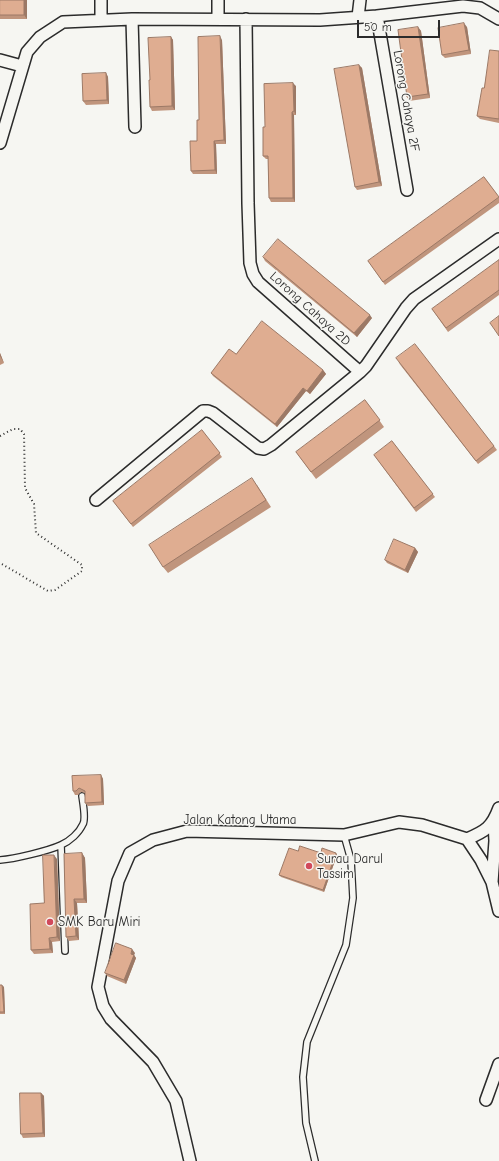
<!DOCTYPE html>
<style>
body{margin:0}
#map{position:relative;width:499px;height:1161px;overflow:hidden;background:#f6f6f2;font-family:"Comic Neue",sans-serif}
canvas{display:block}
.scale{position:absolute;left:357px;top:20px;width:83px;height:18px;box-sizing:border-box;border:2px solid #2b2b2b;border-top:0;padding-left:5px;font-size:12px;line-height:14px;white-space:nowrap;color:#2b2b2b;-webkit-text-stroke:3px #f6f6f2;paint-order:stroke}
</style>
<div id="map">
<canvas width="499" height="1161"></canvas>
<div class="scale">50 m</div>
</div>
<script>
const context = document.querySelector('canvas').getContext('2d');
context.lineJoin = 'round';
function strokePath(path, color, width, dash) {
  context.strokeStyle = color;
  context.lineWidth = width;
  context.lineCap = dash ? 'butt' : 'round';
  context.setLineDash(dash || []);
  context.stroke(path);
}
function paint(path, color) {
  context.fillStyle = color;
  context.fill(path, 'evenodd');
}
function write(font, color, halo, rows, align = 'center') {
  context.font = font + ' "Comic Neue",sans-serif';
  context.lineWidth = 3;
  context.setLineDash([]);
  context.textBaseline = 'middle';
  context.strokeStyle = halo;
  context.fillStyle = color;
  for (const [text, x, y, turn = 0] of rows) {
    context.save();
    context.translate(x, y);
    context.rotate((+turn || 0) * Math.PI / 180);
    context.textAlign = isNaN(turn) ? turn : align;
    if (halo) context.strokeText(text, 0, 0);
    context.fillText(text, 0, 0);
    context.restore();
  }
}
const path = new Path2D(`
 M0 436 13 429H20L24 434 25 488 34 504 36 533 82 565V571L55 590 48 591 0 563`);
const lane = new Path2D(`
 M61 845 65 951
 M0 860C14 859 48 851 61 845 70 841 79 833 83 824 86 819 83 803 82 796
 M315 1161 306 1123 303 1077 307 1042 346 945 353 898 351 860 344 835`);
const street = new Path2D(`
 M101 0V20
 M218 0V19
 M377 16 407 190
 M358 17 360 0
 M132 19 135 127
 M246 19 248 203 250 263 253 274 258 282 352 365 360 372 366 366 406 308 414 299 499 239
 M0 60 22 66
 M0 143 27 52 40 37 63 22 132 19 320 20 377 16 463 6 480 8 499 19
 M96 500 203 411H208L213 413 258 448 264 449 271 445 360 372
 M467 839C486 831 492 827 499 808
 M492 882 495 841 494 822
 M486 1100 499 1064
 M190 1161 176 1101 153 1062 111 1019 103 1006 98 987 118 881 130 853 153 840 187 831 344 835 399 822 422 825 467 839 481 860 492 882 499 911`);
const wall = new Path2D(`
 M0 0H27V19H0Z
 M418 27 421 31 430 98 409 101 407 97Z
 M467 27 471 54 445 58 442 55Z
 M171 37 173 40 175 110 152 111 150 107V80Z
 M222 40 226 144H216L217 174H193L191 171 197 141 199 120Z
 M499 51V123L480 119 477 116 484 88Z
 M359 65 362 68 382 186 357 190 355 187Z
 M106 73 108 77 109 104 86 105 83 101Z
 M296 86V115H294L295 202H271L269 198 268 159H266L263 156 265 127Z
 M484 177 499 198V203L385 285 368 261Z
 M263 257 372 318 357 337 265 261Z
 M499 260V295L448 332 432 309Z
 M0 353 4 363 0 365Z
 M236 354 323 370 326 374 310 394 306 391 277 427 213 376 211 373Z
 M398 362 494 446 497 450 478 464Z
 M365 400 384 427 316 479 296 452Z
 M202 430 222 457 133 527 113 501Z
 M392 441 435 497 416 512 374 455Z
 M257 485 271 507 168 573 163 567Z
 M415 548 418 552 408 573 387 563 385 560Z
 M101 775 103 779 104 805 88 806 85 803V793L81 792 78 795H75L73 791Z
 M298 851 321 853H336L337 855 324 892 281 877 279 875Z
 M82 853 85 858 87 903H77L79 940 69 941 66 937Z
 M57 859 60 941 52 942 53 953 34 954 31 950 44 903Z
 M135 953 134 955 136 958 126 984 107 976 105 973Z
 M0 985 4 987 5 1014H0Z
 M41 1093 44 1096 45 1137 23 1138 21 1134Z`);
const shadedWall = new Path2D(`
 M24 0H27V19L24 15Z
 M464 23 467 27 471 54 469 50Z
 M418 27 421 31 430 98 428 94Z
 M220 36 222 40 226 144 224 140Z
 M171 37 173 40 175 110 172 106Z
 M359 65 362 68 382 186 379 182Z
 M106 73 108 77 109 104 107 100Z
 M293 83 296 86V115L294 111Z
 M292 112 294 115 295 202 293 198Z
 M214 141 216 144 217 174 215 170Z
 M370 315 372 318 357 337 354 333Z
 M0 353 4 363 0 356Z
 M323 370 326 374 310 394 307 391Z
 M303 388 306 391 277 427 275 424Z
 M415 548 418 552 408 573 405 570Z
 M101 775 103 779 104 805 102 802Z
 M82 853 85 858 87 903 84 899Z
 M336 853 337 855 324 892 323 890Z
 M54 855 57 859 60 941 57 937Z
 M74 899 77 903 79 940 76 936Z
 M49 938 52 942 53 953 50 949Z
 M132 949 135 953 134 955 136 958 126 984 124 980 131 954Z
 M2 985 4 987 5 1014 4 1012Z
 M41 1093 44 1096 45 1137 43 1133Z`);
const building = new Path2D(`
 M0 0H24V15H0Z
 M464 23 469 50 442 55 438 28Z
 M418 27 428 94 407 97 398 30Z
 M220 36 224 140 214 141 215 170 191 171 190 141H197V120H199L198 37Z
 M171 37 172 106 150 107 149 80H150L148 38Z
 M490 50 499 51V119L477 116 482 88H484Z
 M359 65 379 182 355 187 334 69Z
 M106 73 107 100 83 101 82 74Z
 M293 83 294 111 292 112 293 198H269L268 156H263V127H265L264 84Z
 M484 177 499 197 383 282 368 261Z
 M278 239 370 315 354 333 263 257Z
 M499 260V290L446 328 432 309Z
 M499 316V336L490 323Z
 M262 321 323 370 307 391 303 388 275 424 211 373 229 349 236 354Z
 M415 344 494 446 476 461 396 358Z
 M365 400 380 420 311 472 296 452Z
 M202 430 220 453 131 524 113 501Z
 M392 441 433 494 414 508 374 455Z
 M252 478 266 500 163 567 149 545Z
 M394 539 415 548 405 570 385 560Z
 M101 775 102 802 85 803V791L79 788 76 791H73L72 776Z
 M300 846 321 853 322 848 336 853 323 890 279 875 289 848 298 851Z
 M82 853 84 899H74L76 936 66 937 64 854Z
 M43 855H54L57 937 49 938 50 949 31 950 30 904 44 903Z
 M116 943 132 949 131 954 134 955 124 980 105 973Z
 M0 985H2L4 1012H0Z
 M20 1093H41L43 1133 21 1134Z`);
const markers = [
 [309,866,4,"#d1495b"],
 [50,922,4,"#d1495b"]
];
const streetNames = [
 ["Lorong Cahaya 2F",406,101,80],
 ["Lorong Cahaya 2D",310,309,42],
 ["Jalan Katong Utama",240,820]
];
const poiNames = [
 ["Surau Darul",317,859],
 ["Tassim",317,874],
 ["SMK Baru Miri",58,922]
];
strokePath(lane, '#2b2b2b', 8);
strokePath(street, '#2b2b2b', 14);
strokePath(path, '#2b2b2b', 2, [1, 3]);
strokePath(lane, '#f6f6f2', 5.5);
strokePath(street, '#f6f6f2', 11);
paint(wall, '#c0957d');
paint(shadedWall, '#9c7966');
paint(building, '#dfad91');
strokePath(building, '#9c7966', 1);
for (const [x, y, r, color] of markers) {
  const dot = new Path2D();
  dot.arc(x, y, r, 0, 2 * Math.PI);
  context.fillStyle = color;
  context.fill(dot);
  strokePath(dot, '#f6f6f2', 1.5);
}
write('13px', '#2b2b2b', '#f6f6f2', streetNames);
write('13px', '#2b2b2b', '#f6f6f2', poiNames, 'left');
</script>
